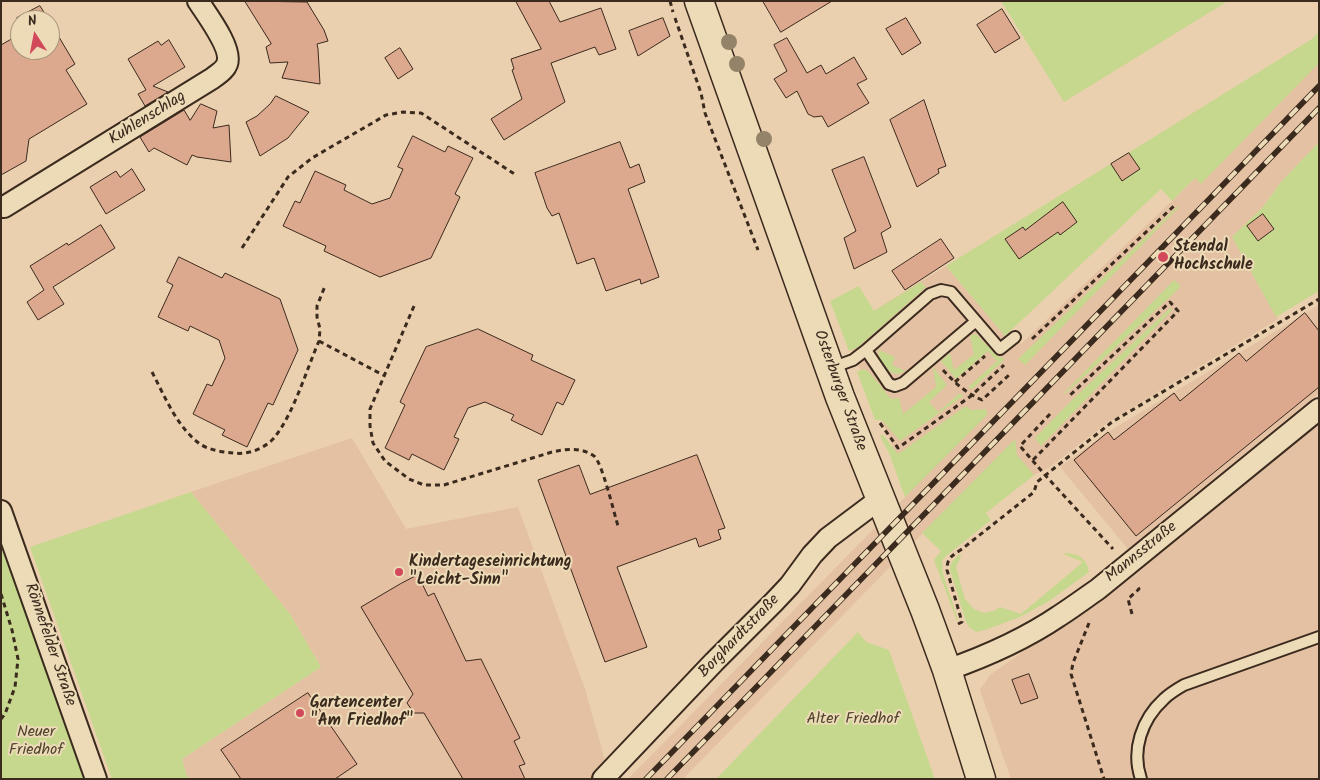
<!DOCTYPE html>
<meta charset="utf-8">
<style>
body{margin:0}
#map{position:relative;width:1320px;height:780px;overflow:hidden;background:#ead0af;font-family:Kalam,sans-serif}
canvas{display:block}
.frame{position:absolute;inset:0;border:2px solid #3b2a1e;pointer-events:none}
.north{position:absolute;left:10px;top:10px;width:50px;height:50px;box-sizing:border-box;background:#eddab7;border:1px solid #a6947a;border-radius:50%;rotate:349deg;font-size:14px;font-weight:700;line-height:20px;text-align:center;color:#3b2a1e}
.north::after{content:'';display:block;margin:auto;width:18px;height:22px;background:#d1495b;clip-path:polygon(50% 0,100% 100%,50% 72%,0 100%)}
</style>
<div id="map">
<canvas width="1320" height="780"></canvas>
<div class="frame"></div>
<div class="north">N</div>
</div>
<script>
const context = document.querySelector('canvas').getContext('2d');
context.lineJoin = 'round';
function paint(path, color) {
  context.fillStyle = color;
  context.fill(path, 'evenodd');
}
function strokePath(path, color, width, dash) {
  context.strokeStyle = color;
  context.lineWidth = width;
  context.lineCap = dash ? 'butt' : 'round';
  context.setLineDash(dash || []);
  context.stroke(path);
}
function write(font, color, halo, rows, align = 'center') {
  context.font = font + ' Kalam,sans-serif';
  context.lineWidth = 4;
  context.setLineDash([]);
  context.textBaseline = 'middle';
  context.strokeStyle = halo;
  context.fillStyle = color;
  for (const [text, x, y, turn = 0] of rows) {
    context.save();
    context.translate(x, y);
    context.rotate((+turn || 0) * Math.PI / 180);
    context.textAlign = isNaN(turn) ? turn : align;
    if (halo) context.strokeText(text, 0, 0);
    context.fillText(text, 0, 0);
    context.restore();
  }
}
const built = new Path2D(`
 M1319 32V142L1281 182 1263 207 1232 237 1278 319 1107 423 1050 467 1034 475 1024 483 964 491 683 779H628L912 490 843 330 946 266 1005 336 1010 332 1021 344 1172 201 1195 178Z
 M1319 305V393L1128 549 1060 467 1108 432Z
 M1319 422V779H1011L980 690 990 675 1126 579Z
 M352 438 406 529 518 507 585 689 606 764 591 779H188L182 759 321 667 290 614 191 492Z`);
const green = new Path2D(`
 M1001 1H1228L1064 102Z
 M1319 32V63L1201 184 1195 178 1172 201 1161 189 1005 336 946 266 1312 39Z
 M1319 142V291L1276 317 1232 237 1263 207 1281 182Z
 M1178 206 1179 207 1025 365 1018 359Z
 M1174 280 1181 286 1170 297 1065 394 1064 393Z
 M921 282 926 287 858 347 849 351 830 301 859 286 874 311Z
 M1170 308 1172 310 1041 446 1035 438 1072 400Z
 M975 334 977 335 997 356 1005 359 972 389 968 387 997 361 988 351 956 379 941 361 950 353 954 370 974 354 970 336Z
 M879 350 895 357 892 365 905 371 899 374C887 374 877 362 879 350Z
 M933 367 947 385 929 402 938 412 960 393 963 396 900 441 882 420H875L857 372C862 369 864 368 869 372L891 399 899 398 903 414 936 387Z
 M966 406 971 410 986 409 987 415 905 497 889 453 880 436 882 435 884 436 898 454Z
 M1015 439 1017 455 1034 475 986 513 991 520 946 556 942 561 943 574 958 620 957 621 934 560 941 551 922 533Z
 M191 492 290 614 321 667 182 759 188 779H112L30 547Z
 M1 543 86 779H1Z
 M1067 553C1079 554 1087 559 1089 572L1049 601 1020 617 985 630 976 632 969 627 966 622 950 570C950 562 954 559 960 554L961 556 956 567 965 599 974 609 984 613 994 611 1000 607 1021 614 1083 562 1063 554Z
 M858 632 866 642 889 650 935 779H716Z`);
const building = new Path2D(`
 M245 1 307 2 324 30 328 41 317 44 318 49 320 84 282 78 288 62 270 63 266 47 271 44Z
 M516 1H549L560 22 601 8 616 49 599 55 595 47 551 63 565 102 504 140 491 119 522 99 512 70 514 69 511 59 541 49Z
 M763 1H832L781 32Z
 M40 6 49 20H20V21L17 18Z
 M1002 9 1020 38 995 53 977 25Z
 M663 18 670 36 638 56 629 31Z
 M906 18 921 43 902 55 886 29Z
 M50 22 75 64 66 70 87 104 29 139 26 161 1 175V45L20 34V50H50Z
 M787 38 807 73 821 65 826 74 854 57 867 79 857 84 869 103 828 127 822 116 814 117 808 114 797 91 786 98 774 79 787 71 774 45Z
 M169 40 185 67 153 86 168 92 145 106 138 94 146 90 128 59 158 41 161 45Z
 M400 48 413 69 398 79 385 58Z
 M276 96 309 112 288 138 260 156 246 122 257 116 270 104Z
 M924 100 946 166 938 169 939 173 917 187 890 120Z
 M201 104 217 111 213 128 229 125 231 162 197 157 192 155 187 165 154 148 149 152 140 137 184 110 190 120Z
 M413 136 445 152 448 146 473 158 455 194 460 197 431 258 380 277 324 251 326 246 283 226 295 201 300 203 315 171 346 185 344 190 372 204 390 198 403 169 398 167Z
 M620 142 630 168 639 164 645 182 628 189 659 277 641 284 640 279 606 291 594 258 577 264 559 213 552 216 547 208 535 173Z
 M1129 153 1140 169 1122 181 1111 164Z
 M864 157 891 227 881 233 887 252 854 269 844 238 856 231 832 170Z
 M132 169 145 190 106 214 90 187 116 171 120 177Z
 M1063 202 1077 222 1060 235 1058 232 1019 259 1005 239 1023 227 1025 230Z
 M1263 214 1274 229 1258 241 1247 226Z
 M101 225 115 248 53 287 64 304 38 320 27 302 44 290 30 266 67 243 68 245Z
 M941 239 954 258 905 290 892 271Z
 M179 257 222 278 225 273 280 299 298 350 273 405 268 403 247 447 222 435 225 430 193 414 207 384 212 386 225 358 219 340 190 326 188 331 158 317 173 285 167 282Z
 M1305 313 1319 331V387L1136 536 1074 460 1108 432 1114 440 1174 393 1180 401 1239 353 1246 361Z
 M478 329 533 355 531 360 575 380 563 405 557 402 542 435 511 420 514 415 485 402 468 408 454 437 459 439 444 470 412 454 409 460 385 448 405 405 400 402 426 347Z
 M697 455 725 528 718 530 721 539 699 547 696 538 617 567 647 647 605 662 538 480 579 465 590 494Z
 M418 575 428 596 434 593 466 661 481 659 520 738 514 741 525 764 519 766 525 779H463L424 713H414L407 703 413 694 361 607 400 584Z
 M1029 674 1038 698 1021 704 1012 680Z
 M308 693 357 764 335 779H241L221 750Z`);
const path = new Path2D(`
 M670 1 673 12
 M675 18 701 93 705 113 758 250
 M242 248 288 177 312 158 386 115 403 112 421 113 516 175
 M414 306 370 409V426L373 443 385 461 409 479 424 485H444L552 452C566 449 581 447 594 456 602 462 614 513 618 526
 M1032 339 1176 204
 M319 341 383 375
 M943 370C955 383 966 393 982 400L1009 375
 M152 372C165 397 177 427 200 444 209 450 222 452 233 453 248 455 264 449 274 438 294 413 306 371 319 341L320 329 317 317V306L325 286
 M955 382 985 356
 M1050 414 1020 446 1045 475 1113 549
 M880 423 898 448 971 396 1004 365
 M1033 460 1178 311 1170 302 1068 397
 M1 594 12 630 18 659 15 687 5 714 1 719
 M1132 614 1128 599 1139 589 1137 586
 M1089 623 1073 663 1071 674 1104 779
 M958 624 962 622 947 570C947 557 952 556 962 549L1034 492 1037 482 1112 422 1319 299`);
const lane = new Path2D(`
 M866 350 889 384 895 386 903 383 976 321
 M831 368 853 360 866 350 930 294 941 290 951 292 1000 349 1015 337
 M1141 779C1131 750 1142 719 1164 699 1170 693 1177 689 1184 685L1319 637`);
const street = new Path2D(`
 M4 207 213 78C218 74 225 70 227 64 233 49 207 15 198 1
 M1 511 96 779
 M947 670C987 656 1025 639 1059 616 1073 607 1085 598 1098 589L1319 409
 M603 779 714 662 774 602 790 585 812 555 828 538 880 499`);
const secondary = new Path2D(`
 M699 1 840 397 925 610 947 670 981 779`);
const rail = new Path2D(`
 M646 779 1319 86
 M667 779 1319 108`);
const trees = [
 [729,42],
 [737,64],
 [764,139]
];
const markers = [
 [1163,257,6,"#d1495b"],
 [399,572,5,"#d1495b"],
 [300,713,5,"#d1495b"]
];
const streetNames = [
 ["Kuhlenschlag",148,119,-32],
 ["Osterburger Straße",839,391,70],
 ["Mannsstraße",1142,553,-39],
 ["Borghardtstraße",740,637,-46],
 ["Rönnefelder Straße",49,645,71]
];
const poiNames = [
 ["Stendal",1174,248],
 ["Hochschule",1174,266],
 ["Kindertageseinrichtung",409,563],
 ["\"Leicht-Sinn\"",409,581],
 ["Gartencenter",310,704],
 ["\"Am Friedhof\"",310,722]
];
const parkNames = [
 ["Alter Friedhof",853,720],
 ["Neuer",36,733],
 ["Friedhof",36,751]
];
paint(built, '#e3c1a2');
paint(green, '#c6d88d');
paint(building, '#dca98f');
strokePath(building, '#3b2a1e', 1);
strokePath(lane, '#3b2a1e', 14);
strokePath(street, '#3b2a1e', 24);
strokePath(secondary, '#3b2a1e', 31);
strokePath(path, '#3b2a1e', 3, [5, 4]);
strokePath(lane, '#eddab7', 10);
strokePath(street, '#eddab7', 20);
strokePath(secondary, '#eddab7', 28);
strokePath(rail, '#3b2a1e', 5.5);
strokePath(rail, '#eddab7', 4, [11]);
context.fillStyle = '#958369';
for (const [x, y] of trees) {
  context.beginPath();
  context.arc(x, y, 8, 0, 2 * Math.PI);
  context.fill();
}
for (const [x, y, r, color] of markers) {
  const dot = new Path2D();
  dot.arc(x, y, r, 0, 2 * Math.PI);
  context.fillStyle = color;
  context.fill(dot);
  strokePath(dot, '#eddab7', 2);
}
write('16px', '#3b2a1e', '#eddab7', streetNames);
write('bold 16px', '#3b2a1e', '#eddab7', poiNames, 'left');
write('16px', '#50442f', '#eddab7', parkNames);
</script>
